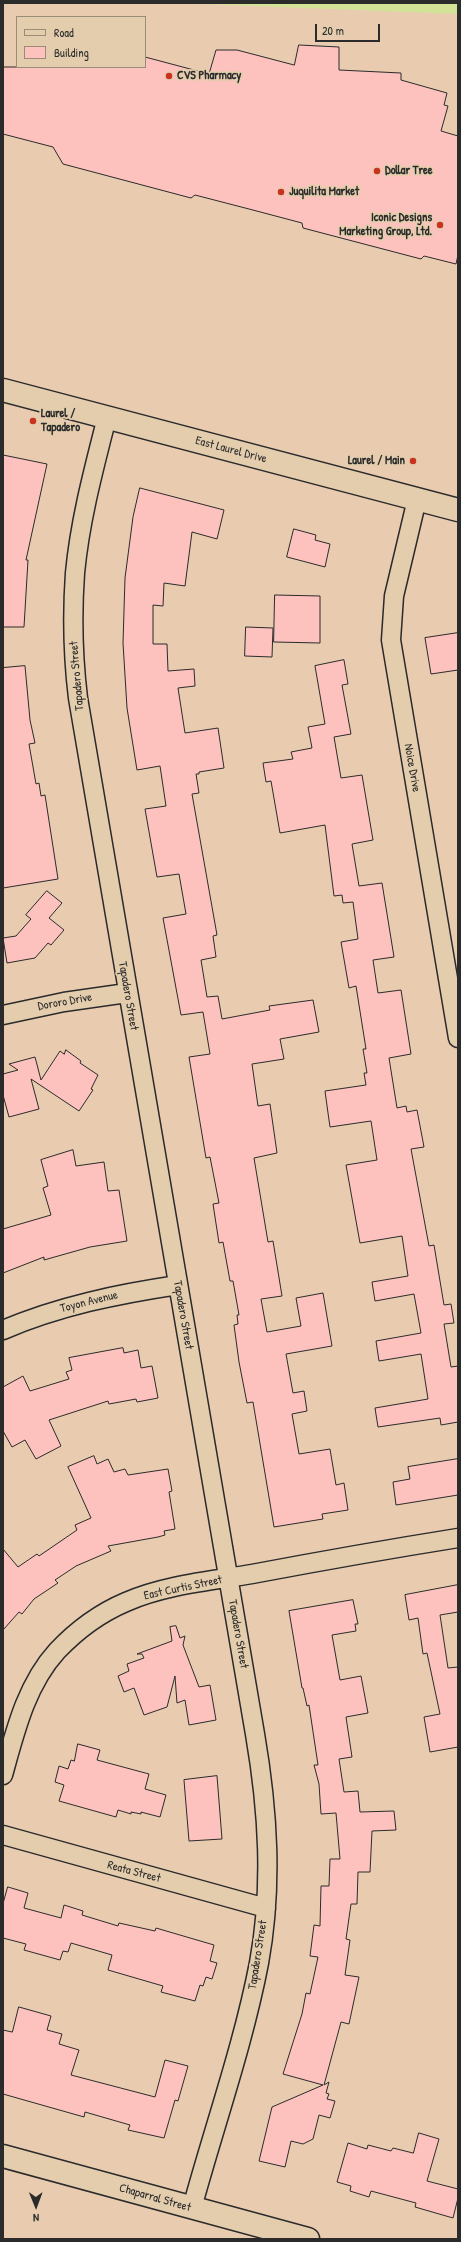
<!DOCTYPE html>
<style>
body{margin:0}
#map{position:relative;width:461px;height:2242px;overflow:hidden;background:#e9cbb0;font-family:"Patrick Hand",sans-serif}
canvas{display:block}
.frame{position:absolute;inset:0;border:4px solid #2b2b2b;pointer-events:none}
.legend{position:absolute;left:16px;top:16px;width:130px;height:52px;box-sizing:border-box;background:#e4cdad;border:1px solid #9a8c79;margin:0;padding:5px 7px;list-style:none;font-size:12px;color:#2b2b2b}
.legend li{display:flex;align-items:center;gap:8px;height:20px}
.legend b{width:20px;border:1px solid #9a8c79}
.north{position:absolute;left:16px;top:2186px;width:40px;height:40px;-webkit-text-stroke:3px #e4cdad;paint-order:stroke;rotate:179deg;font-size:11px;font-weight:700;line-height:16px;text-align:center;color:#2b2b2b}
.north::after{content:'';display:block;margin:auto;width:14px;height:18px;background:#2b2b2b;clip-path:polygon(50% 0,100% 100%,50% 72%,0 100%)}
.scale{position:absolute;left:315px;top:24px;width:65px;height:18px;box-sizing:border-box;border:2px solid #2b2b2b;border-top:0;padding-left:5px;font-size:12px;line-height:14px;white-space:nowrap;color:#2b2b2b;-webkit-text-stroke:3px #e4cdad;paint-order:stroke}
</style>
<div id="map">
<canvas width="461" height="2242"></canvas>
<div class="frame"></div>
<ul class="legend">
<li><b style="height:5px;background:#e4cdad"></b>Road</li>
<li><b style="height:11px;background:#fdc1be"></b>Building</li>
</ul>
<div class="north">N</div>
<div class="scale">20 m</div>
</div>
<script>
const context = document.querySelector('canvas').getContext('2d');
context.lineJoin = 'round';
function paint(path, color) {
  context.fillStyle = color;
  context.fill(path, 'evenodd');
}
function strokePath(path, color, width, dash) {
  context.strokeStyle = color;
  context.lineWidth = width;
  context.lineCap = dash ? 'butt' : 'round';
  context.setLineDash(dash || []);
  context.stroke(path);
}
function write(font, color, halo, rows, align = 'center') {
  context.font = font + ' "Patrick Hand",sans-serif';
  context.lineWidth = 3.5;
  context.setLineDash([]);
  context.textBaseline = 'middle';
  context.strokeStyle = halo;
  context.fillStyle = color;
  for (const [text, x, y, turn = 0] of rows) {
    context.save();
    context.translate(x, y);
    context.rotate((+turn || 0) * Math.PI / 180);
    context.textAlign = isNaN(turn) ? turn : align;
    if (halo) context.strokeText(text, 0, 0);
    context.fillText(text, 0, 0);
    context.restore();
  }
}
const green = new Path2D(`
 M178 3H458V14Z`);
const building = new Path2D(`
 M299 45 339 47V70L401 73V80L447 93 444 105 448 106 441 131 458 136V255L456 264 424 256 421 259 303 228 302 223 249 209 195 195 191 198 63 164 53 147 3 134V67H145V57L209 74 216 50H237L294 65Z
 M3 455 47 464 26 560H28L24 627H3Z
 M140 488 224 510 217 539 192 532 185 586 164 583 163 606 153 605V644H167L168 671 194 669 195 686 178 688 185 733 218 728 224 768 199 772V774H196L199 793 192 794 217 935 213 936 216 957 201 960 207 997 218 996 222 1019 270 1010 269 1006 313 1000 319 1032 280 1039 284 1059 252 1064 258 1106 270 1104 277 1153 254 1158 268 1242 273 1241 282 1296 261 1299 267 1332 301 1326 296 1298 323 1293 332 1346 286 1354 293 1393 304 1391 307 1411 292 1414 299 1454 330 1449 336 1485 344 1483 348 1510 322 1514 323 1519 274 1527 253 1402 247 1403 239 1362 234 1325 238 1324 237 1315H239L233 1281H230L223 1242 219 1243 213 1204 219 1203 210 1157 206 1158 189 1057 210 1054 203 1012 181 1015 163 918 186 914 179 874 157 877 145 809 166 806 160 766 137 770 127 708 123 643 125 578 133 517Z
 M294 529 316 535 315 540 330 544 325 567 287 557Z
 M275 595 320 596V643L274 642Z
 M246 627 273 628 272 657 245 656Z
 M458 633V670L431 674 425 638Z
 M344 660 348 684 342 685 351 734 334 737 341 778 362 775 373 840 352 844 359 886 382 883 394 957 373 960 378 993 401 990 411 1054 389 1058 397 1108 406 1106 407 1112 417 1110 424 1147 411 1149 429 1246 434 1245 444 1305 451 1304 454 1323 444 1324 451 1367 458 1366V1422L441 1425 440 1418 378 1427 375 1408 428 1399 421 1354 379 1361 376 1341 421 1333 414 1294 375 1301 372 1282 408 1276 402 1236 360 1243 346 1165 377 1160 371 1121 330 1127 328 1113 325 1091 366 1085 364 1073H367L363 1049H366L356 986 349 988 341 942 358 939 353 902 343 903 342 895 334 896 325 825 280 833 271 781 266 782 263 763 293 759 291 752 312 748 308 727 325 724 315 666Z
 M25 666 30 720 35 743 29 744 36 784 39 783 41 796 45 795 58 879 3 888V668Z
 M47 891 62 903 49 918 64 930 51 945 48 943 35 958 7 963 3 938 16 936 31 919 26 915Z
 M66 1050 81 1061 80 1063 98 1075 91 1089 93 1090 79 1111 31 1079 39 1109 9 1117 3 1095V1074L18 1070 9 1064 35 1057 41 1080 60 1051 64 1054Z
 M73 1150 76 1166 104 1162 108 1191 119 1190 127 1241 90 1247 44 1260V1257L3 1273V1229L51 1215 43 1188 48 1186 41 1160Z
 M123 1348 124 1353 138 1350 141 1368 152 1366 158 1398 137 1402 136 1399 109 1404 108 1401 49 1420 61 1446 36 1459 25 1440 12 1447 3 1431V1387L23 1376 30 1391 69 1379 66 1372 72 1370 69 1358Z
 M94 1456 97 1464 108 1459 114 1472 125 1469 128 1475 168 1469 172 1491 169 1492 175 1529 164 1531 165 1535 158 1537 108 1546 111 1551 76 1566 55 1580 58 1583 34 1599 22 1614 19 1612 3 1630V1549L18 1567 37 1554 39 1556 77 1530 75 1525 91 1518 68 1467Z
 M458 1459V1495L396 1505 393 1482 410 1479 408 1467Z
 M458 1585V1612L440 1615 448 1668 458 1667V1747L430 1752 424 1717 440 1714 427 1653 423 1654 418 1618 409 1620 405 1595Z
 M353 1600 358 1624H355L356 1631 332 1635 340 1680 361 1676 368 1713 346 1717 352 1757 339 1759 344 1792 358 1791 360 1812 394 1811 396 1830 372 1831 370 1872H358L357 1904H351L346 1939 350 1940 345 1975 359 1977 349 2024 341 2022 324 2085 329 2082 326 2093 329 2094 327 2099 335 2101 330 2118 319 2115 313 2139 303 2144 291 2141 285 2167 259 2161 272 2107 323 2085 283 2074 302 2014 306 1993 310 1994 318 1957 310 1956 314 1925 320 1926 321 1886H329L330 1859H340L336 1813 321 1814 319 1784 314 1765H318L309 1705 307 1706 303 1688H302L289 1611Z
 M176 1626 180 1638 185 1636 183 1645 199 1687 210 1685 216 1720 189 1725 185 1700 177 1703 175 1676 167 1707 144 1715 134 1688 124 1692 118 1676 129 1671 127 1664 144 1658 142 1654H137L172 1641 170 1627Z
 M78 1744 100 1750 97 1760 149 1774 145 1789 166 1795 160 1817 141 1812V1814L131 1812V1814L118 1810 116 1817 59 1801 64 1785 55 1782 59 1766 68 1769 71 1760 74 1761Z
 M217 1776 222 1839 189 1841 184 1780Z
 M8 1887 28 1893 24 1908 61 1918 64 1905 83 1911 82 1915 118 1926 119 1923 155 1931 156 1928 214 1945 210 1961 217 1963 212 1979 206 1977 203 1986 200 1985 195 2001 161 1992 163 1986 108 1970 112 1955 71 1943 68 1952 63 1951 60 1960 24 1950 26 1944 3 1938V1904Z
 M19 2007 51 2016 47 2030 62 2034 59 2044 79 2050 71 2075 155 2097 165 2060 188 2066 178 2101 175 2100 164 2138 128 2130 130 2125 85 2112 84 2117 3 2094V2030L12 2032Z
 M419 2133 439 2139 427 2181 458 2189V2198L453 2218 415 2207 416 2203 371 2191 369 2197 350 2191 351 2186 337 2182 348 2143 367 2149 368 2145 391 2151 393 2148 413 2153Z`);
const minor = new Path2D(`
 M107 417C94 468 80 520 75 573 72 615 73 657 78 698L255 1734C268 1810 273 1886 259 1963 243 2046 214 2127 192 2208
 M417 499 394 596 391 640 458 1038
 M3 1015 64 1002 127 993
 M3 1330C59 1306 118 1294 178 1285
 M3 1775C15 1732 26 1685 57 1651 76 1631 100 1613 126 1602 165 1585 210 1581 252 1574 321 1561 389 1549 458 1538
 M3 1835 266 1908`);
const tertiary = new Path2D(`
 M3 2156 308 2239`);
const secondary = new Path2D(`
 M3 390 458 510`);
const markers = [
 [169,76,4,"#c8321e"],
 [377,171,4,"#c8321e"],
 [281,192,4,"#c8321e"],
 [440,225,4,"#c8321e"],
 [33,421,4,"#c8321e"],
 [413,461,4,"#c8321e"]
];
const poiNames = [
 ["CVS Pharmacy",177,76],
 ["Dollar Tree",385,171],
 ["Juquilita Market",289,192],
 ["Iconic Designs",432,218,"right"],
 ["Marketing Group, Ltd.",432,232,"right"],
 ["Laurel /",41,414],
 ["Tapadero",41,428],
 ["Laurel / Main",405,461,"right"]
];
const streetNames = [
 ["East Laurel Drive",231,450,15],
 ["Tapadero Street",77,676,-95],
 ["Noice Drive",412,768,80],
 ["Tapadero Street",128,996,80],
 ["Dororo Drive",65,1002,-10],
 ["Toyon Avenue",89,1302,-14],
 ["Tapadero Street",183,1315,80],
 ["East Curtis Street",183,1588,-12],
 ["Tapadero Street",238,1634,80],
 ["Reata Street",134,1872,15],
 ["Tapadero Street",258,1955,-81],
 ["Chaparral Street",155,2198,16]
];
paint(green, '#d2e397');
paint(building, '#fdc1be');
strokePath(building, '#2b2b2b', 1);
strokePath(minor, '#2b2b2b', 21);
strokePath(tertiary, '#2b2b2b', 25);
strokePath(secondary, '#2b2b2b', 25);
strokePath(minor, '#e4cdad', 18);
strokePath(tertiary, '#e4cdad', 22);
strokePath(secondary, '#e4cdad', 22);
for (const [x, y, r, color] of markers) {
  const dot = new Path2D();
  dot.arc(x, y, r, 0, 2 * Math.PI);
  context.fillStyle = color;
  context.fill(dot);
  strokePath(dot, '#e4cdad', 1.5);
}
write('bold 12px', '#2b2b2b', '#e4cdad', poiNames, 'left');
write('12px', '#2b2b2b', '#e4cdad', streetNames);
</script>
